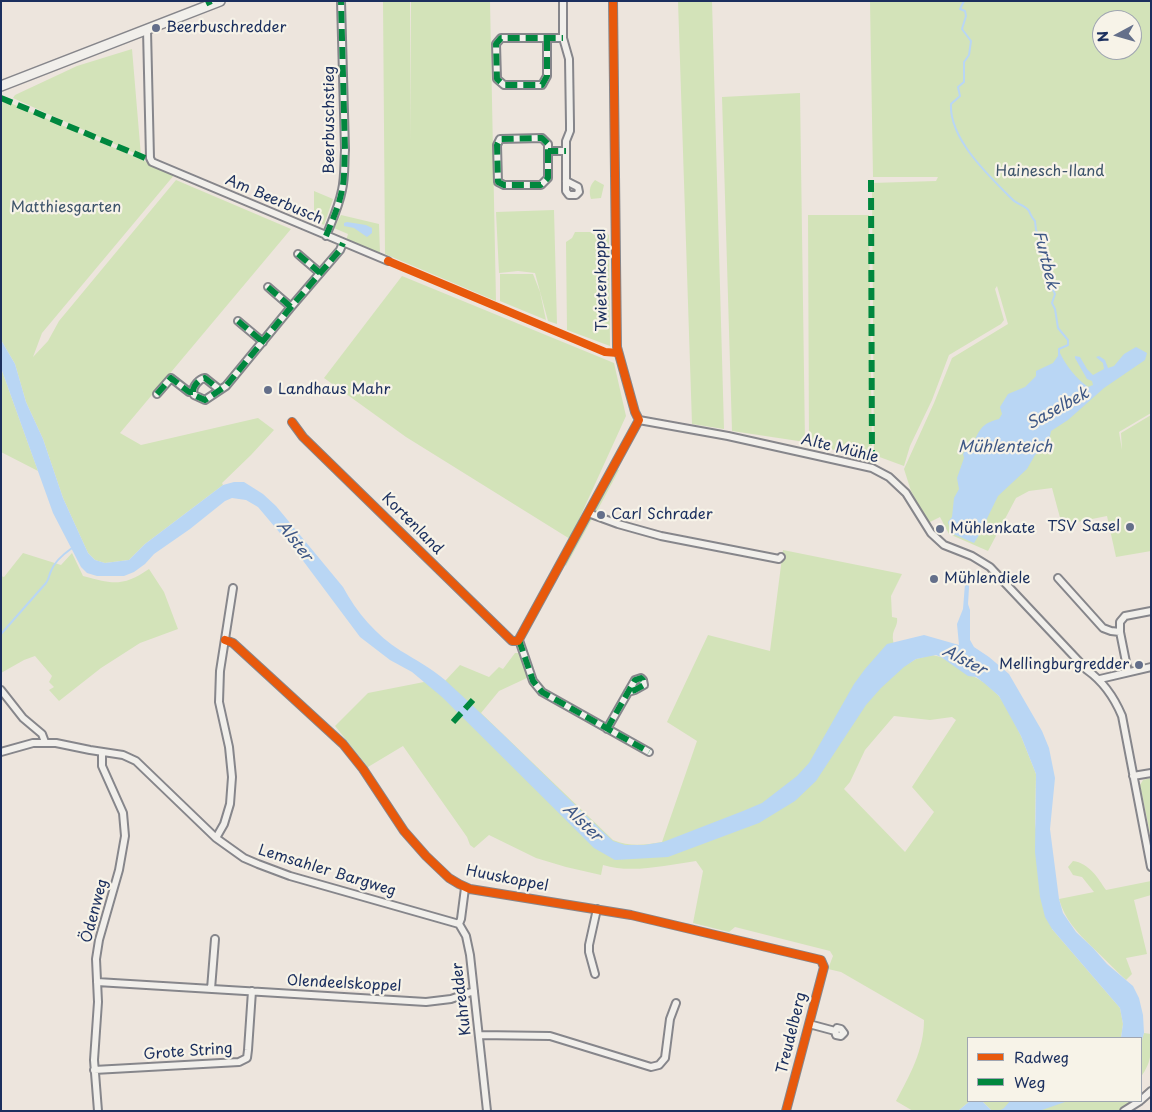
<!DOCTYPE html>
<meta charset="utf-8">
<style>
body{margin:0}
#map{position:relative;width:1152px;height:1112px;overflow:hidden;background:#ede5dd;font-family:"Playpen Sans",sans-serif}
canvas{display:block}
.frame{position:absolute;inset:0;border:2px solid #1b2f5e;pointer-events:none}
.legend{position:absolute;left:967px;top:1037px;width:175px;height:65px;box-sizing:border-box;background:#f7f3e8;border:1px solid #9fa5b1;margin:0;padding:6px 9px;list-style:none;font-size:15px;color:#1b2f5e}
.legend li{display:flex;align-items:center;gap:10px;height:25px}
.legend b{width:25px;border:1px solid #9fa5b1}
.north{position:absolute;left:1092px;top:10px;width:50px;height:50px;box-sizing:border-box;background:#f7f3e8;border:1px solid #9fa5b1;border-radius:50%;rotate:264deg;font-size:14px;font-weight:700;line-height:20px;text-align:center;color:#1b2f5e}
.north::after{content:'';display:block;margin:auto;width:18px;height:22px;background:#646f8a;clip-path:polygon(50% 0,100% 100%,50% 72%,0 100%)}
</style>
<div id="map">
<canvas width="1152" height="1112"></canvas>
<div class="frame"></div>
<ul class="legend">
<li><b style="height:6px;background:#e8590c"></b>Radweg</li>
<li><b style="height:6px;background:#00873e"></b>Weg</li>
</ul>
<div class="north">N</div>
</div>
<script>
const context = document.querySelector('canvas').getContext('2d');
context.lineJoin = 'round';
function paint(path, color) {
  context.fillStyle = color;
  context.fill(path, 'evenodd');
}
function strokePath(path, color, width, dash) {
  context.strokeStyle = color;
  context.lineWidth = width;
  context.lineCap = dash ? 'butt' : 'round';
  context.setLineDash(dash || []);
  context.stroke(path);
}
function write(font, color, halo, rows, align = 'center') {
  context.font = font + ' "Playpen Sans",sans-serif';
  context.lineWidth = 4.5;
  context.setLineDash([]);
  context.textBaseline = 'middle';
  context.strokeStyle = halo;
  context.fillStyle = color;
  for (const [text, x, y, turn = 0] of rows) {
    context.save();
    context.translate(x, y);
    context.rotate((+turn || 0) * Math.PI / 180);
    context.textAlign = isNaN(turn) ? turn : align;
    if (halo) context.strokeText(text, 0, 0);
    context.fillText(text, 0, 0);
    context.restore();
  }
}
const green = new Path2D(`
 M383 1H410L411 143V1H490L496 301 385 254Z
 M678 1H712L724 429 692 424Z
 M870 1H1151V413L1119 432 1122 450 1121 433 1151 415V551L1116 557 1107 516 1062 525 1052 488 1029 491 1016 498 988 551 949 534 940 517 928 523 911 491 904 469 934 403 952 358 1008 324 997 286 995 289 1004 320 1001 324 949 355 932 400 910 446 904 466 874 455 872 183 936 181 938 177H873ZM1102 20H1132V50H1102Z
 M132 49 141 156 13 98 15 95 77 66Z
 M800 93 805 442 732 431 722 97Z
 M1 99 175 174 42 333 33 357 48 341 59 321 176 180 291 229 120 433 141 445 258 418 274 430 251 455 222 483 223 485 145 544 129 560 105 563 95 560 88 553 63 498 43 439 26 402 15 364 1 340Z
 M595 180 604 185 601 198 591 199C589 192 589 186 595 180Z
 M314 191 333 199 324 225 314 220Z
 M554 210 557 324 548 321 535 273 518 271 499 273 496 212Z
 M341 215 379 224 380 253 346 241 348 234 334 228Z
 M808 215H869L872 457 809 445Z
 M575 232H590L596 236 606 233 609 235 610 346 567 330 566 242 572 238Z
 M500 274H533L540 292 546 320 500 301Z
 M402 276 614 363 626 416 570 539 406 437 324 378Z
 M1 368 38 471 1 452Z
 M615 469 619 470 596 513 595 504Z
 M589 519H592L566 566 563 563Z
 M783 550 902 574 891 596 892 617 897 618C898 625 894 628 893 634 891 644 900 658 904 666L916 659 932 655 941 657 985 683 999 696 1009 711 1021 736 1036 774 1035 823 1052 929 1120 1008 1123 1024 1121 1038H968V1101H970L958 1111H913L896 1101C910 1075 924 1050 924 1020L841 972 828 969 833 956 830 951 735 927 729 932 693 923 703 871 696 861C666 865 632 874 603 865L601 875 566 867 536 858 489 835 474 848 470 845 467 837 403 746 368 767 335 726 368 693 424 682 445 681 460 665 489 677 499 667 503 669 515 653H521L529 677 499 691 481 713 613 840C630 847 644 845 662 842L697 741 667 722 708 635 770 651ZM894 716 930 720 952 717 956 720 912 787 934 812 905 852 844 789 850 782 865 750Z
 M23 553 61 565 72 553 83 576C112 584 123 587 149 569L164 592 178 629 140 643 101 668 59 701 49 690 54 687 49 682 52 676 35 656 24 660 1 673V576L4 577Z
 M1151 778V838L1140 785 1143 780Z
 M1073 861C1089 863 1098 878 1106 890L1151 881V895L1134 900 1147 954 1126 958 1132 974 1126 980C1114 969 1104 958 1092 947 1077 932 1065 920 1059 899L1094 892 1082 877 1073 875 1068 867Z
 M1144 1033 1151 1034C1151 1054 1152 1061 1141 1077V1043Z
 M982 1101H1134L1119 1111H992Z`);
const water = new Path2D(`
 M347 222 366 225 372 228V233L367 237 354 228 344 226V223Z
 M1 340 15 364 26 402 43 439 63 498 88 553 95 560 105 563 129 560 145 544 223 485 234 482H244L263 494 276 506 343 587C357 613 376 635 401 651 416 660 431 668 445 680 498 728 549 780 601 830L613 841 625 845H644L663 842 743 811 762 803 797 776 809 763 854 684 865 669 887 644 924 635 959 645 957 624 963 609 966 571H970L968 604 970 610V640L974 647 989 657 1009 674 1042 731 1049 748 1055 778 1050 829 1059 899 1063 913 1076 932 1093 948 1107 964 1133 986 1139 998 1143 1015 1144 1033 1141 1043V1038H1121L1123 1024 1120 1008 1052 929 1045 917 1040 897 1035 852 1036 774 1021 736 999 696 984 683 976 677 968 676 941 657 936 655 916 659 904 667 881 688 866 705 816 781 795 801 759 823 668 857 615 860 594 848 442 697 412 672 390 660 360 637 301 558 258 507 246 500 232 498 225 501 190 529 154 554 145 564 134 572 124 576H97L87 573 81 567 53 513 1 368Z
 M1136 347 1147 353 1145 360 1104 388 1068 420 1051 431 1048 446 1035 455 1027 469 998 496 979 535 974 543 951 533 948 522 952 517 954 498 959 489 957 478 964 458 963 454 965 451H969C979 435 977 424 999 419L1002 414 1000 407 1008 394 1025 387 1036 376V371L1053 363 1060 353C1066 366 1076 378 1088 387L1093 385 1092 381 1087 379 1075 358V356L1080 357 1087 369 1093 375 1104 369 1103 363 1096 357 1099 356 1105 360 1108 368 1114 366 1124 354Z
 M970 1101H982L992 1111H958Z
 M1010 1101H1068L1039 1111H999L1004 1108Z`);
const stream = new Path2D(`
 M964 1 960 9 965 11 966 16 962 29 971 41 969 55 964 62V82L958 87 960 96 951 104C949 139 989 176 1013 200 1017 204 1026 206 1029 211 1031 215 1031 217 1035 221L1036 230 1041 238 1046 275 1055 294 1052 303 1055 309 1058 328 1068 340V345L1059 349V356
 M1 634 46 583C49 579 49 575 51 571 54 562 65 553 72 548`);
const street = new Path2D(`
 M563 1V38L569 59 570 124V131L566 141V191L569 195H576L579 192 578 187 566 181
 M147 30 150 158 152 162 388 261
 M547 39V76L542 85H504L497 79 496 44 501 38H563
 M548 151V178L541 185H504L498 182 497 145 500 139 542 138 548 144V151H566
 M326 236C332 221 339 206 342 190 345 177 344 163 345 150L341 1
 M298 254 320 273
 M268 287 291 307
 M238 321 263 342
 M193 392C193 386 199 379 205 378L220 390
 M157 394 171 378 189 392H193L194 395 205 400 226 386 291 307 340 250 343 243
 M639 420 728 436 872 468 889 477 906 493 931 533 944 545 972 556 990 567 1087 670C1104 682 1114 697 1122 716L1151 867
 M292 422 303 437 512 641H518L639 420 635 412 617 347 613 1
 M588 513 618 524 661 536 779 559 781 557
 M1058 578 1103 628 1111 631 1120 632
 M225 640 233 643 343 744 363 769 404 831 426 856 449 878 459 884 470 889 631 915 821 960 824 967 786 1111
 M519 640 533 681 542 692 649 752
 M1128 672 1120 632V622L1125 616 1151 611
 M1100 679 1151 667
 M1 690 23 718 42 734 45 742
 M607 729 635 680 641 678 643 680 644 685 635 690 628 692
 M1 752 33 743H56L90 750 123 755 136 761 216 838 244 858 258 864 290 876 459 924
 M1133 776 1151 773
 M216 838 224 824 230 804 232 777 229 747 219 702 220 671 233 588
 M465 888 461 919 459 924 466 936 470 955 487 1111
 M595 974 589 952V945L597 909
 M97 982 426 1002 451 999 474 991
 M211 989 215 939
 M809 1024 835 1031 836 1035 841 1036 844 1033 841 1029 837 1028 835 1031
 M479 1035 550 1036 651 1067 659 1065 665 1058 670 1019 676 1003
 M94 1070 239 1062 247 1058 248 1050 252 991
 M1141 1100 1151 1091
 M98 1111 94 1060 98 1002 96 959 99 940 119 870 125 836 123 813 102 766V752
 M1124 1111 1140 1101`);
const secondary = new Path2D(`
 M1 86 220 1`);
const quiet = new Path2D(`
 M208 1 210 5
 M547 39V76L542 85H504L497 79 496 44 501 38H563
 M1 98 150 160
 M548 151V178L541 185H504L498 182 497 145 500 139 542 138 548 144V151H566
 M871 180 872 468
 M326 236C332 221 339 206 342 190 345 177 344 163 345 150L341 1
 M298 254 320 273
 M268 287 291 307
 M238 321 263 342
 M193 392C193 386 199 379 205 378L220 390
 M157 394 171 378 189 392H193L194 395 205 400 226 386 291 307 340 250 343 243
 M519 640 533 681 542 692 649 752
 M453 722 473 700
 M607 729 635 680 641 678 643 680 644 685 635 690 628 692`);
const cycleway = new Path2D(`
 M388 261 605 352 618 353
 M292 422 303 437 512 641H518L639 420 635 412 617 347 613 1
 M225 640 233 643 343 744 363 769 404 831 426 856 449 878 459 884 470 889 631 915 821 960 824 967 786 1111`);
const markers = [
 [156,28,5,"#646f8a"],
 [268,390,5,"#646f8a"],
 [601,515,5,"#646f8a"],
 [1130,527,5,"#646f8a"],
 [940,529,5,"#646f8a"],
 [934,579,5,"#646f8a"],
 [1139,665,5,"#646f8a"]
];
const poiNames = [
 ["Beerbuschredder",166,28],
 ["Landhaus Mahr",278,390],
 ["Carl Schrader",611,515],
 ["TSV Sasel",1120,527,"right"],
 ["Mühlenkate",950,529],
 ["Mühlendiele",944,579],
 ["Mellingburgredder",1129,665,"right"]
];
const streetNames = [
 ["Beerbuschstieg",330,120,-90],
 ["Am Beerbusch",274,200,23],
 ["Twietenkoppel",602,280,-91],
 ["Alte Mühle",840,449,14],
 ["Kortenland",412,524,45],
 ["Lemsahler Bargweg",327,871,17],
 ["Huuskoppel",507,879,11],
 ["Ödenweg",95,911,-75],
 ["Olendeelskoppel",344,984,3],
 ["Kuhredder",462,999,-97],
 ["Treudelberg",792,1033,-76],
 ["Grote String",188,1052,-4]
];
const parkNames = [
 ["Hainesch-Iland",1050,172],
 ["Matthiesgarten",66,208]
];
const waterNames = [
 ["Furtbek",1045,260,76],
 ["Saselbek",1058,409,-29],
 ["Mühlenteich",1005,448],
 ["Alster",294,541,52],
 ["Alster",964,661,28],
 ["Alster",582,823,44]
];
paint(green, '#d3e3b9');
paint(water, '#b9d6f4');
strokePath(stream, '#b9d6f4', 2);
strokePath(street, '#86868b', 10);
strokePath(secondary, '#86868b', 12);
strokePath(street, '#f1efeb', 6);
strokePath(secondary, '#f1efeb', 9);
strokePath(quiet, '#00873e', 6, [12, 6]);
strokePath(cycleway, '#e8590c', 8);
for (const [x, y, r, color] of markers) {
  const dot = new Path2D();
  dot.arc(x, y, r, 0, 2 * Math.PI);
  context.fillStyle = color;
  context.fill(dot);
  strokePath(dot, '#f7f3e8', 2);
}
write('15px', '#1b2f5e', '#f7f3e8', poiNames, 'left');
write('15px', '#1b2f5e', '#f7f3e8', streetNames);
write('15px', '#3c536a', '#f7f3e8', parkNames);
write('italic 16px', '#3d5786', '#f7f3e8', waterNames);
</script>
